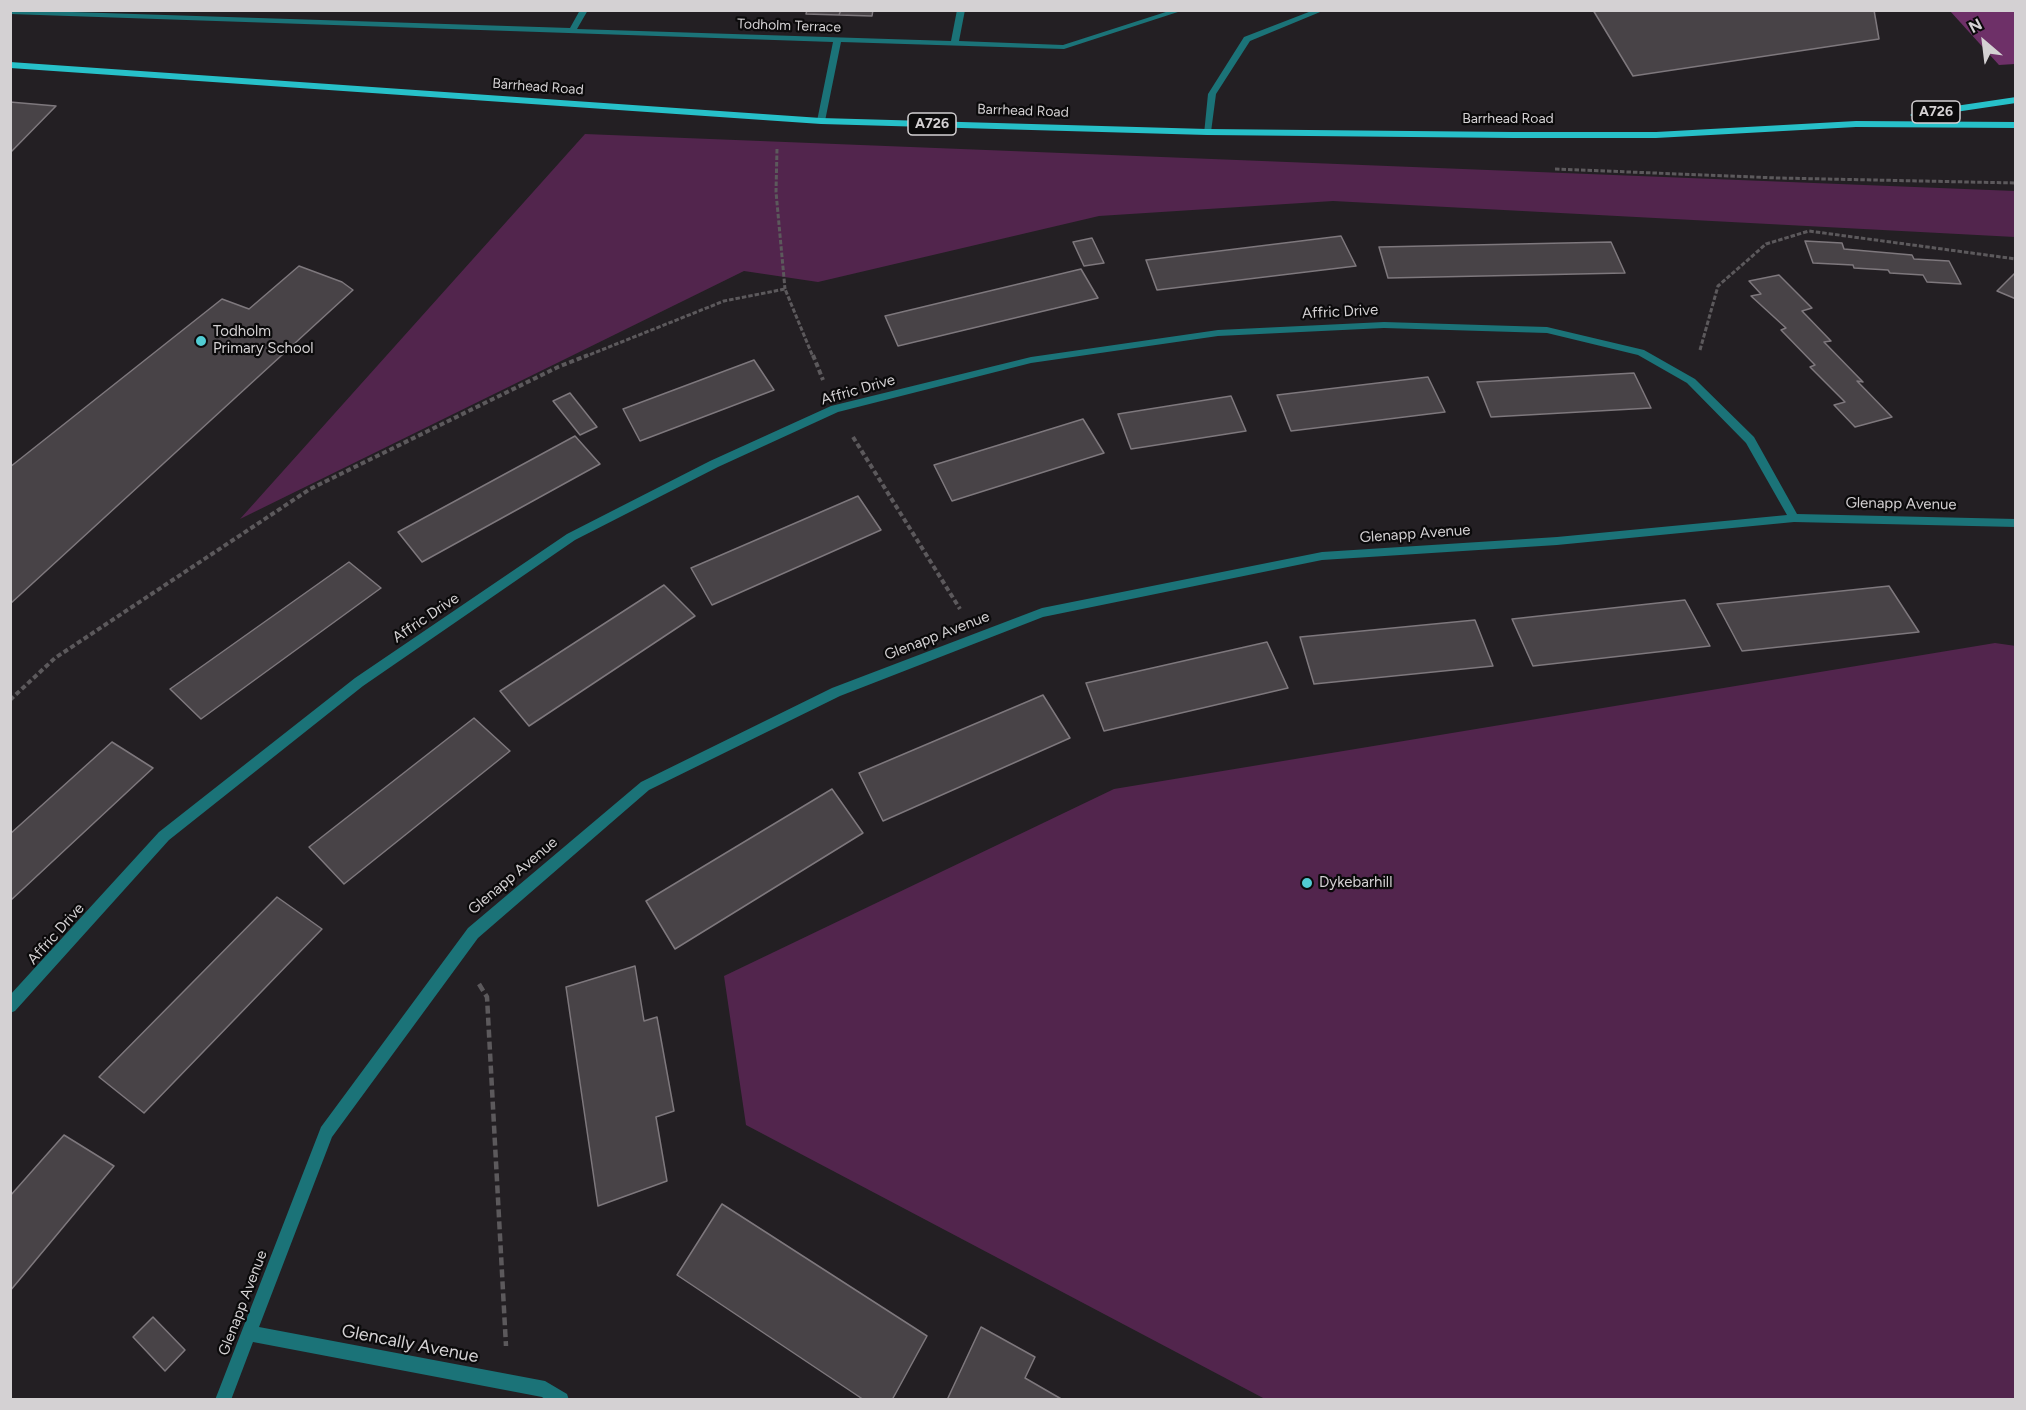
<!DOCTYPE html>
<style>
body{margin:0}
#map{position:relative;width:2026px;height:1410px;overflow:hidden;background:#231f23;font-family:Figtree,sans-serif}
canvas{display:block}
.frame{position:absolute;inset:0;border:12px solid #d4d1d3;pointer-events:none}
.north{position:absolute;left:1954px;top:12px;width:60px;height:60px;-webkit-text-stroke:4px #0b0a0b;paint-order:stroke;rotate:332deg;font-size:16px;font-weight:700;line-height:24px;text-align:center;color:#d4d1d3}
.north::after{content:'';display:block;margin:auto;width:21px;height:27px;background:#d4d1d3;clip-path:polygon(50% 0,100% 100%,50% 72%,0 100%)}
</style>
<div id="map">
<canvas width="2026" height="1410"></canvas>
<div class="frame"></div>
<div class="north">N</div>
</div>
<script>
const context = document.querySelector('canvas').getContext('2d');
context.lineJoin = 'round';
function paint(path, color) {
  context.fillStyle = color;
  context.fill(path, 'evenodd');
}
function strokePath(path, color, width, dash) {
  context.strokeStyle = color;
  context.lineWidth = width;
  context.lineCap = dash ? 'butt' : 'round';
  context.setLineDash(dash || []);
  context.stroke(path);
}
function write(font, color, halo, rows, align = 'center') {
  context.font = font + ' Figtree,sans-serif';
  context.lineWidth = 4.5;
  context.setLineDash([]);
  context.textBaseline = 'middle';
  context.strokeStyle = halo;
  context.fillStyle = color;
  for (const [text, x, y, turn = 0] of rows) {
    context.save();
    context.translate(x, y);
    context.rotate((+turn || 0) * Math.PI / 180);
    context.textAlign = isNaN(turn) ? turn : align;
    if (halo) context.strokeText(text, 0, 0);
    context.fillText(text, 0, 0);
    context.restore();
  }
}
const green = new Path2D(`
 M585 134 2015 191V237L1333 201 1099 216 818 282 744 271 240 519Z
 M1995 643 2016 646 2015 1399H1265L746 1125 724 976 1114 789Z`);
const forest = new Path2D(`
 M1950 11H2015V64L1999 65Z`);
const building = new Path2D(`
 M807 10H841L839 15 806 14Z
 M841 10H873L872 16 839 15Z
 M1593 10H1874L1879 39 1633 76Z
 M10 102 56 106 10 153Z
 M1341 236 1356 266 1157 290 1146 260Z
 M1092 238 1104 263 1084 266 1073 242Z
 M1805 241 1842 243 1844 249 1912 255 1914 259 1949 261 1961 284 1927 282 1923 275 1890 273 1888 270 1854 268 1853 265 1813 263Z
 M1611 242 1625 273 1388 278 1379 247Z
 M299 266 342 282 353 290 10 604V467L222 299 249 309Z
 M1081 269 1098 298 898 346 885 316Z
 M2016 272V299L1997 291Z
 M1779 275 1812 308 1802 311 1831 341 1824 342 1863 382 1857 381 1892 417 1855 427 1834 405 1845 402 1810 367 1815 365 1781 330 1786 328 1751 296 1761 294 1749 281Z
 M754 360 774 390 640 441 623 409Z
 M1634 373 1651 408 1491 417 1477 382Z
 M1428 377 1445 412 1291 431 1277 395Z
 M570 393 597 427 580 435 553 401Z
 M1231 396 1246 431 1131 449 1118 414Z
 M1083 419 1104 453 952 501 934 465Z
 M575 436 600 464 422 562 398 532Z
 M858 496 881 530 712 605 691 568Z
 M349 562 381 588 201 719 170 689Z
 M664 585 695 616 529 726 500 691Z
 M1889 586 1919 632 1742 651 1717 604Z
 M1685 600 1710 646 1533 666 1512 619Z
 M1475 620 1493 666 1314 684 1300 637Z
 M1267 642 1288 688 1104 731 1086 683Z
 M1043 695 1070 738 883 821 859 773Z
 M474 718 510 751 344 884 309 847Z
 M112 742 153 768 10 901V834Z
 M832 789 863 833 675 949 646 901Z
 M277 897 322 929 144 1113 99 1077Z
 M635 966 644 1021 657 1017 674 1111 656 1117 667 1181 598 1206 566 987Z
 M64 1135 114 1166 10 1291V1196Z
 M722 1204 927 1336 892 1400H864L677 1275Z
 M153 1317 185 1350 165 1371 133 1337Z
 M981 1327 1035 1357 1025 1378 1063 1400H947Z`);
const pathFar2 = new Path2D(`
 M777 149 776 192 785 289
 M1555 169 1778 178 2016 183
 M1700 350 1718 286 1766 244 1809 231 2016 259
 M584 357 724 301 785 289 813 357`);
const pathFar1 = new Path2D(`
 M813 355 823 380
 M853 437 960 609
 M10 700 55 658 310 489 558 367 588 355`);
const path = new Path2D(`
 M479 984 487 997 506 1346`);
const lane = new Path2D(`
 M1314 10H1325L1250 41 1216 94 1211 132 1204 134 1208 94 1244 37Z`);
const street = new Path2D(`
 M10 10 570 28 580 10H588L577 29 951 41 957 10H965L959 41 1063 45 1172 10H1184L1064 49 841 42 825 121 821 124 817 121 833 42 10 14Z
 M1384 322 1547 327 1644 350 1695 379 1754 437 1797 514 2016 519V527L1794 522 1557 545 1322 560 1043 617 840 696 649 790 478 938 332 1137 259 1327 545 1381 567 1394 569 1400H546L542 1397 253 1342 231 1400H215L321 1127 468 928 641 782 832 688 1042 608 1322 552 1557 537 1787 515 1746 443 1687 383 1638 355 1547 333 1384 328 1218 336 1031 363 838 412 718 467 575 540 363 686 169 840 15 1011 10 1013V995L159 832 355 678 567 534 710 461 831 406 1031 357 1218 330Z`);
const primary = new Path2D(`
 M10 62 821 118 1207 129 1513 132H1656L1856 121 2016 122V128L1856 127 1656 138H1513L1207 135 821 124 10 68Z
 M2016 97V103L1915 118 1910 115 1915 112Z`);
const markers = [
 [201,341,6,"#51ccd3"],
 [1307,883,6,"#51ccd3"]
];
const farStreetnames = [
 ["Todholm Terrace",789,26,2],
 ["Barrhead Road",538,87,4],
 ["Barrhead Road",1023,111,2],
 ["Barrhead Road",1508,119]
];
const shields = [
 [1936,112,48],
 [932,124,48]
];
const shieldNames = [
 ["A726",1936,112],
 ["A726",932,124]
];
const streetNames = [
 ["Affric Drive",1340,312,-3],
 ["Affric Drive",858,390,-16],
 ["Glenapp Avenue",1901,504,1],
 ["Glenapp Avenue",1415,534,-4],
 ["Affric Drive",426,618,-34],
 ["Glenapp Avenue",937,636,-21],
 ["Glenapp Avenue",513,876,-40],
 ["Affric Drive",56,934,-48],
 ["Glenapp Avenue",243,1303,-69]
];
const poiNames = [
 ["Todholm",213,332],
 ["Primary School",213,349],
 ["Dykebarhill",1319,883]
];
const nearStreetnames = [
 ["Glencally Avenue",410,1344,11]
];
paint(green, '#52254d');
paint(forest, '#6e3068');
paint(building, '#484347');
strokePath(building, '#7e787d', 1.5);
strokePath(pathFar2, '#5c595c', 3, [4.5, 2]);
strokePath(pathFar1, '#5c595c', 4, [5, 3]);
strokePath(path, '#5c595c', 4.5, [8, 4]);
paint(lane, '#1b7378');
paint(street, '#1b7378');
paint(primary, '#27c1c9');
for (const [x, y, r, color] of markers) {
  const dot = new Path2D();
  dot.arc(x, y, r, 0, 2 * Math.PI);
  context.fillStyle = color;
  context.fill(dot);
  strokePath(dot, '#0b0a0b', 2);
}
write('14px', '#d4d1d3', '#0b0a0b', farStreetnames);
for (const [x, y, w] of shields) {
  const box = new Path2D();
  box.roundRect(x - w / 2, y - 11, w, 22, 4.5);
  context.fillStyle = '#0b0a0b';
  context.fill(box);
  strokePath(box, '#d4d1d3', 1.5);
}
write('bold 14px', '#d4d1d3', null, shieldNames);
write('15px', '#d4d1d3', '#0b0a0b', streetNames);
write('15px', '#d4d1d3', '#0b0a0b', poiNames, 'left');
write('18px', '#d4d1d3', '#0b0a0b', nearStreetnames);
</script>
